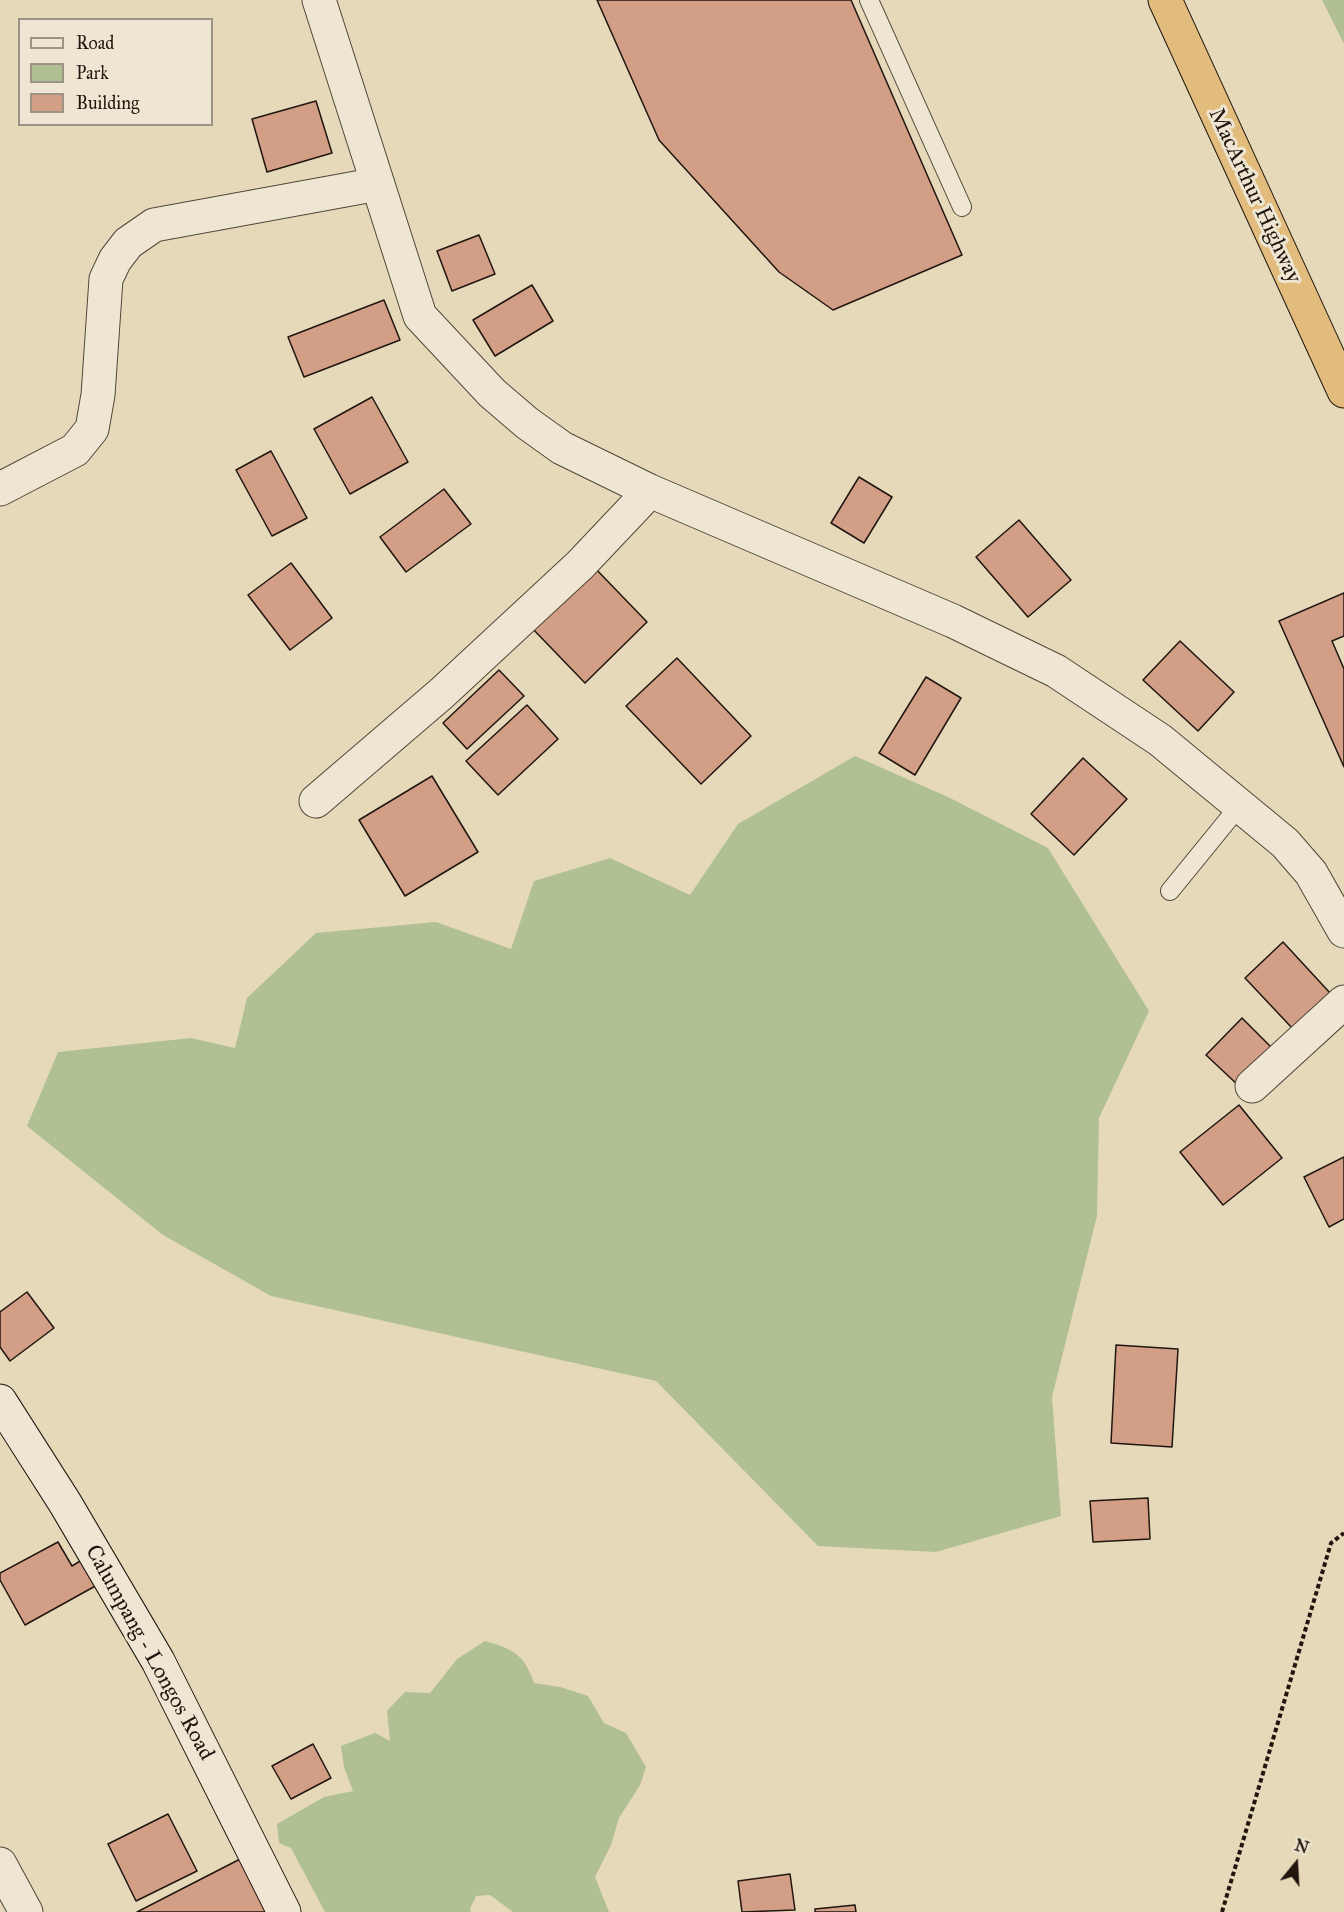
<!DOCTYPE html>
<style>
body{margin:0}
#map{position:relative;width:1344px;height:1912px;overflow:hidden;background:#e5d9b9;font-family:"IM FELL Great Primer",serif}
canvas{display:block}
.legend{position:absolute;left:18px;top:18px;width:195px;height:108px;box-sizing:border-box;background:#eee6d2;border:2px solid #9c9384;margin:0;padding:8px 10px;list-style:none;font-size:18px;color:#20160f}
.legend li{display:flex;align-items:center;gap:12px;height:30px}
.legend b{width:30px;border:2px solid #9c9384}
.north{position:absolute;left:1266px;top:1834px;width:60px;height:60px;-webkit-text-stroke:4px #eee6d2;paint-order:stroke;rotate:18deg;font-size:16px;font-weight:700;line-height:24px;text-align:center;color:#20160f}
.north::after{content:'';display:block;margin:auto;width:21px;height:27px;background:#20160f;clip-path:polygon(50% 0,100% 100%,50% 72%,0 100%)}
</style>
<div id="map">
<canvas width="1344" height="1912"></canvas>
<ul class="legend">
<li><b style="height:8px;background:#eee6d2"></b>Road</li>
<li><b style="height:16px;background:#b0c093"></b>Park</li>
<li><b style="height:16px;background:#d29e85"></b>Building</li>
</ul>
<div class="north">N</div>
</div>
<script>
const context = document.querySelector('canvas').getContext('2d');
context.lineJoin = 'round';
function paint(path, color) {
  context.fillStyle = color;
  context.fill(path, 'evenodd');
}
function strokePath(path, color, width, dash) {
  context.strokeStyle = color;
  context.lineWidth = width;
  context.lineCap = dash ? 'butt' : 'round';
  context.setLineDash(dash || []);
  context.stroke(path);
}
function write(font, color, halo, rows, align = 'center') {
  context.font = font + ' "IM FELL Great Primer",serif';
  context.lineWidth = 6;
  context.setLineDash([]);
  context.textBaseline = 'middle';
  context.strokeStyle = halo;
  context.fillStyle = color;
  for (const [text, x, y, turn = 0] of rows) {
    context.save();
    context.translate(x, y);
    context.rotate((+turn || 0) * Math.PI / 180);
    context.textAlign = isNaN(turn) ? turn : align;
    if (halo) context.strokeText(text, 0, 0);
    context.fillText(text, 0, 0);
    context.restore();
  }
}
const green = new Path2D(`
 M1322 0H1344V44Z
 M855 756 948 797 1048 848 1149 1011 1099 1118 1097 1216 1052 1397 1061 1516 936 1552 818 1546 656 1381 271 1296 163 1235 27 1126 58 1052 191 1038 235 1048 247 998 316 933 436 922 511 949 534 881 610 858 690 895 738 824Z
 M485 1641C513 1649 524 1654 534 1683L560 1687 588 1696 604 1723 626 1733 646 1767 640 1785 619 1818 611 1845 595 1877 609 1912H513L490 1895 476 1896 470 1909 471 1912H325L291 1848 279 1843 277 1824 324 1797 353 1791 344 1767 341 1746 375 1733 390 1741 387 1711 405 1692 430 1693 457 1659Z`);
const building = new Path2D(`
 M597 0H851L962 255 833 310 779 272 659 140Z
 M316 101 332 153 267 172 252 119Z
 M479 235 495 274 452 291 437 251Z
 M532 285 553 321 495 356 473 320Z
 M384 300 400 340 304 377 288 337Z
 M372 397 408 462 350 494 314 429Z
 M271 451 307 518 272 536 236 470Z
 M859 477 892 497 864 543 831 523Z
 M444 489 471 524 406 572 380 537Z
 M1019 520 1071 580 1028 617 976 557Z
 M291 563 332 618 290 650 248 595Z
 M592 565 647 622 585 683 530 626Z
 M1344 593V636L1332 641 1344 669V767L1279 621Z
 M1180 641 1234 692 1198 731 1143 680Z
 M677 658 751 736 701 784 626 706Z
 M499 670 524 696 467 749 443 723Z
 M926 677 961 698 915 775 879 753Z
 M527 705 558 739 498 795 466 761Z
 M1083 758 1127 799 1074 855 1031 814Z
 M432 776 478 852 405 896 359 820Z
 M1283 942 1331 994 1293 1029 1245 978Z
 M1242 1018 1274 1050 1239 1086 1206 1055Z
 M1239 1105 1282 1158 1223 1205 1180 1152Z
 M1344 1157V1219L1329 1227 1304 1177Z
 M27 1292 54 1328 10 1361 0 1347V1312Z
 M1116 1345 1178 1349 1172 1447 1111 1443Z
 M1148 1498 1150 1539 1093 1542 1090 1501Z
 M58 1542 72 1566 85 1558 99 1584 25 1625 0 1580V1573Z
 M313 1744 331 1778 291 1799 272 1766Z
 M168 1814 197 1871 136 1901 108 1844Z
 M246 1856 276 1912H137Z
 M790 1874 795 1910 742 1912 738 1881Z
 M855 1905 856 1912H815V1909Z`);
const path = new Path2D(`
 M1222 1912 1331 1543 1344 1533`);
const lane = new Path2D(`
 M869 0 962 207
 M1170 891 1240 805`);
const street = new Path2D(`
 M319 0 420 316 492 393 527 423 562 448 650 491 953 621 1056 671 1160 740 1285 843 1311 873 1344 931
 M0 489 75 450 92 429 98 395 106 279 115 260 128 243 154 225 378 184
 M316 801 442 693 580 565 650 491
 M1252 1086 1344 1002
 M0 1864 26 1912`);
const secondary = new Path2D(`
 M0 1401 65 1503 158 1661 284 1912`);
const highway = new Path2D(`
 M1165 0 1344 391`);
const streetNames = [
 ["MacArthur Highway",1254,196,65],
 ["Calumpang - Longos Road",149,1653,61]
];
paint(green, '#b0c093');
paint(building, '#d29e85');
strokePath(building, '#20160f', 1.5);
strokePath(lane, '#51473a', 20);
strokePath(street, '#51473a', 35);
strokePath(secondary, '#20160f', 35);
strokePath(highway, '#20160f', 35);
strokePath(path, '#20160f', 4, [4.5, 3]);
strokePath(lane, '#eee6d2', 18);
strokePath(street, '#eee6d2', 33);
strokePath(secondary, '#eee6d2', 33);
strokePath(highway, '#e2bc7c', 33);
write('22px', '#20160f', '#eee6d2', streetNames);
</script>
